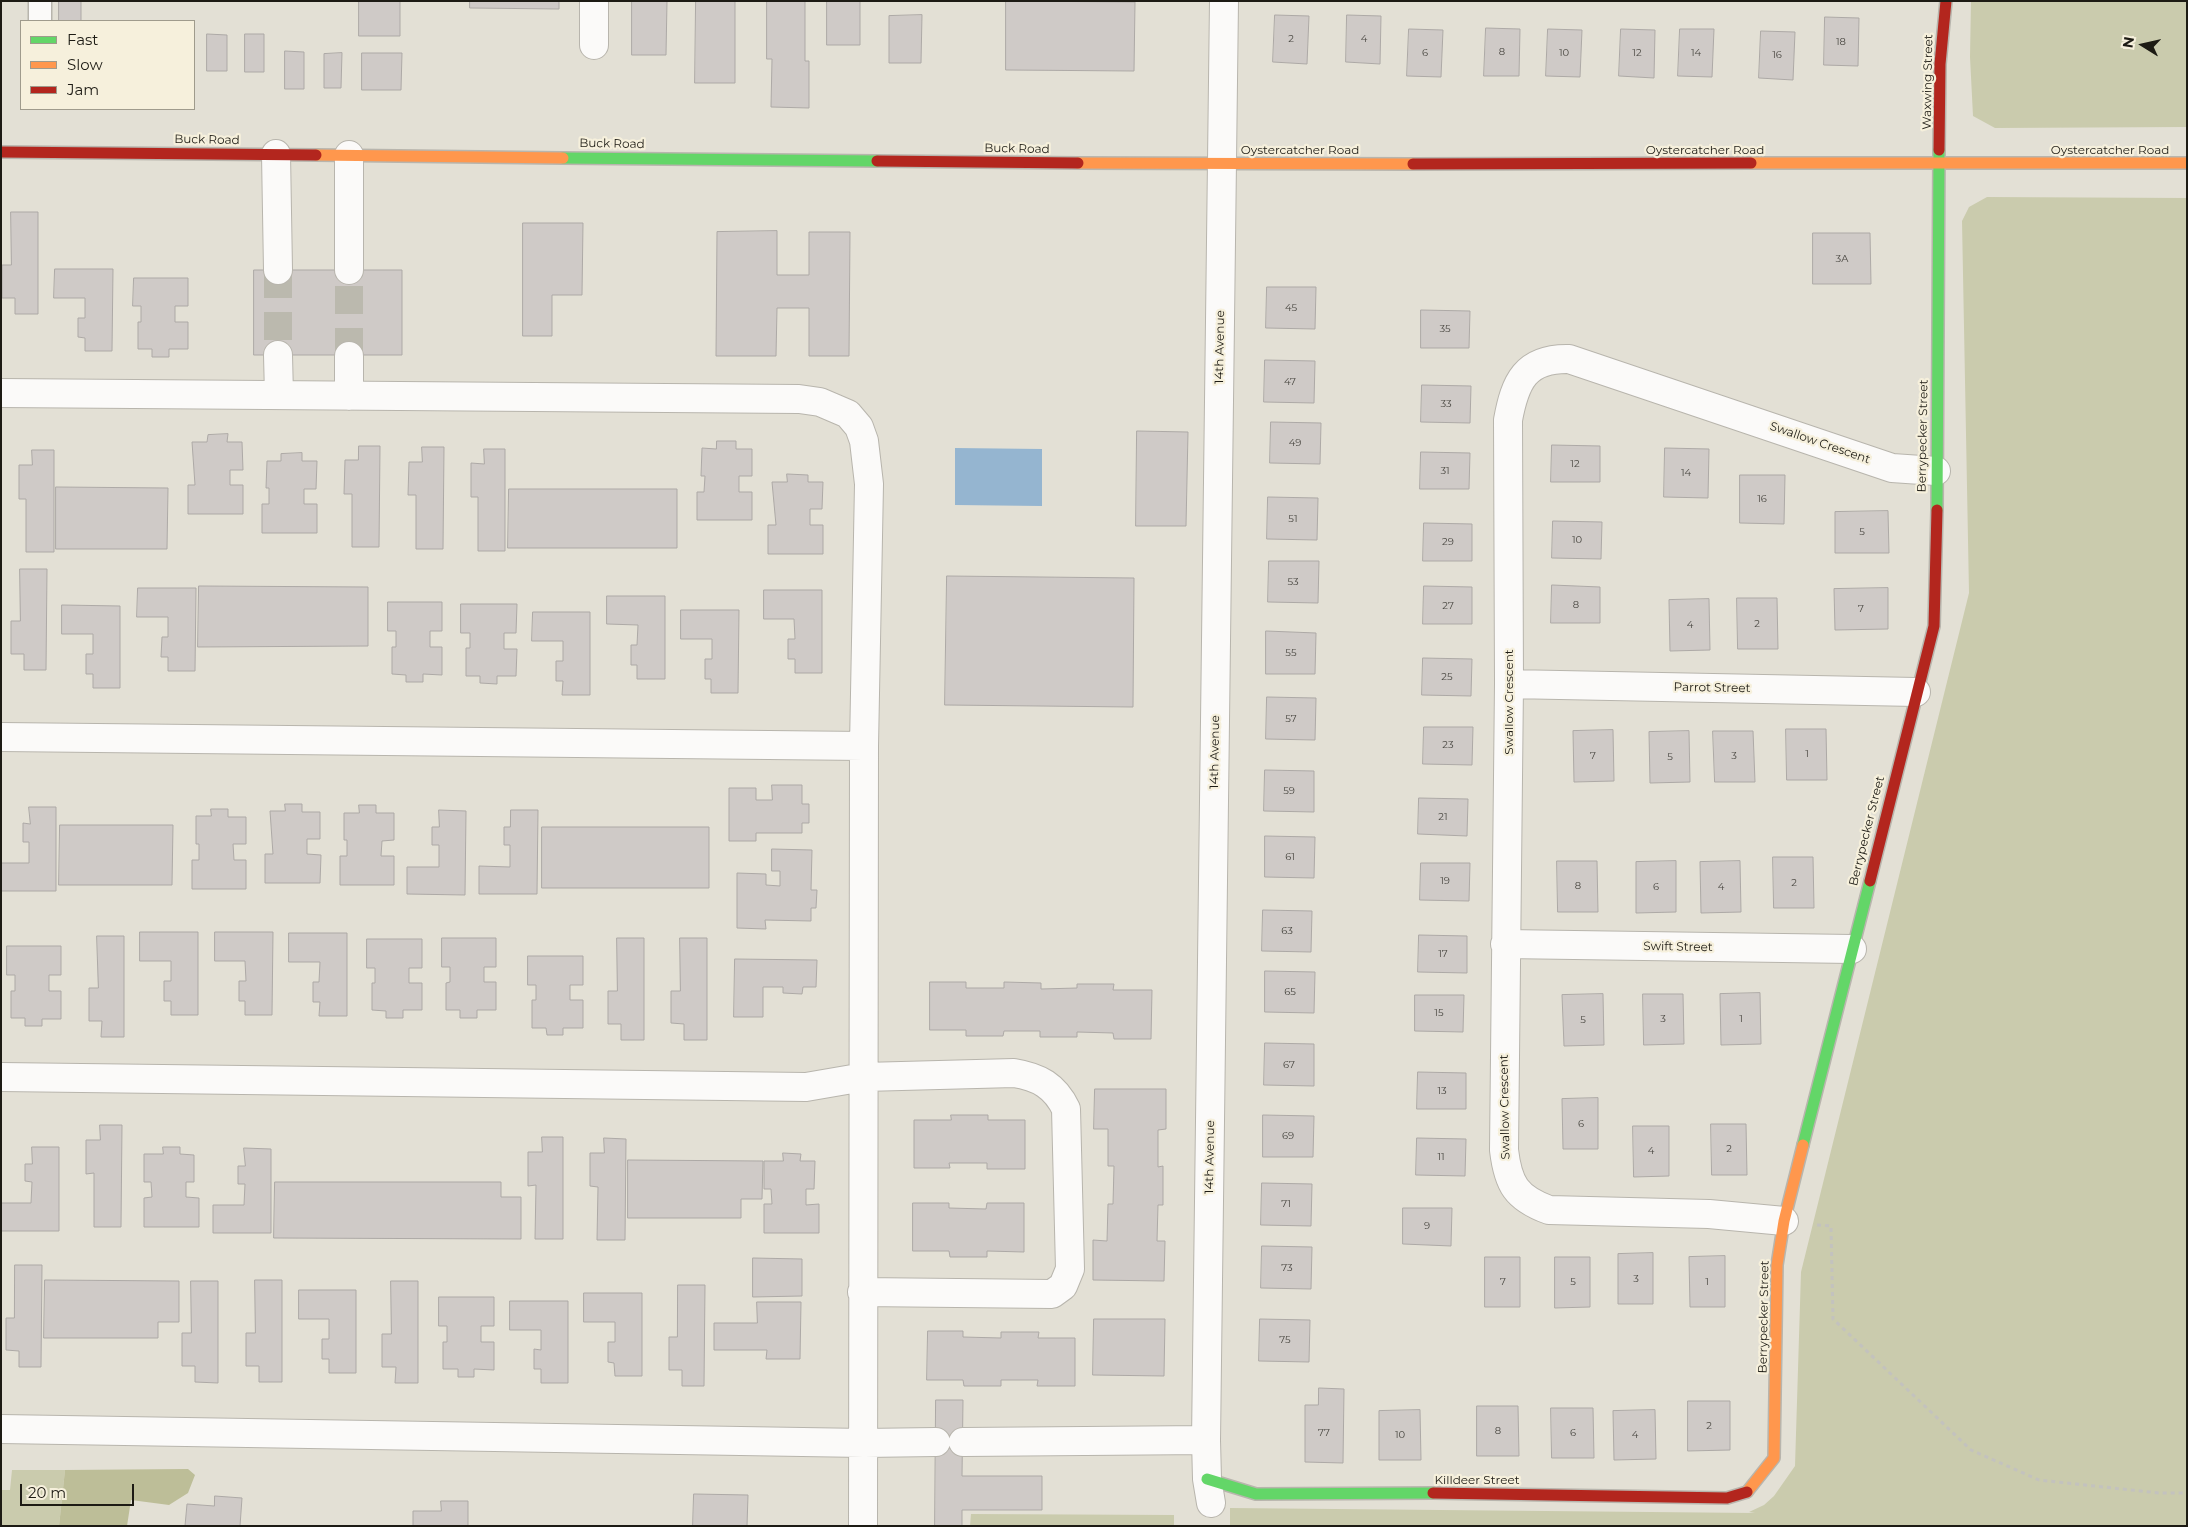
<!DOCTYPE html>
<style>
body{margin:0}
#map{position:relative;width:2188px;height:1527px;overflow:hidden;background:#e3e0d5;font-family:Montserrat,sans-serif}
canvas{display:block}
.frame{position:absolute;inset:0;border:2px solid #1d1b14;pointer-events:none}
.legend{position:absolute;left:20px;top:20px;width:175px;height:90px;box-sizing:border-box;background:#f6f0dc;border:1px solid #9f9b8c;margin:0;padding:6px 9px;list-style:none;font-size:15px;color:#1d1b14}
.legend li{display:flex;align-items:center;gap:10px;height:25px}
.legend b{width:25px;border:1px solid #9f9b8c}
.north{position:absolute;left:2118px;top:20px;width:50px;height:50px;-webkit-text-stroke:4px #f6f0dc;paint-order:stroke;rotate:280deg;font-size:14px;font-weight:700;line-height:20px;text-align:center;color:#1d1b14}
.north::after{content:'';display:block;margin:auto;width:18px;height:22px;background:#1d1b14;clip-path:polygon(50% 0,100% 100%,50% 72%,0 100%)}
.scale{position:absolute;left:20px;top:1484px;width:114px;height:22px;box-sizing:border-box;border:2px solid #1d1b14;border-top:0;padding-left:6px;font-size:15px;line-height:18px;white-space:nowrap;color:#1d1b14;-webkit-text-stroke:4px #f6f0dc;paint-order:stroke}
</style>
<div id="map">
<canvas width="2188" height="1527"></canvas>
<div class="frame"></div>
<ul class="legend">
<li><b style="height:6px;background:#63d668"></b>Fast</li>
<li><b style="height:6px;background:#ff974d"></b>Slow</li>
<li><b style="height:6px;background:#b3261e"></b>Jam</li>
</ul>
<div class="north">N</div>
<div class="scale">20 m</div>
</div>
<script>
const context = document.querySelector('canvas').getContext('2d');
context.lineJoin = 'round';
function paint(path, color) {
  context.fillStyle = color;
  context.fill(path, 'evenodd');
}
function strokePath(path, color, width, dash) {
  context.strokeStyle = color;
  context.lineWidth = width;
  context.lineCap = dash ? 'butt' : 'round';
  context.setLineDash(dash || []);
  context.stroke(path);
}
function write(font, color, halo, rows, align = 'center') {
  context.font = font + ' Montserrat,sans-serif';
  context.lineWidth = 4.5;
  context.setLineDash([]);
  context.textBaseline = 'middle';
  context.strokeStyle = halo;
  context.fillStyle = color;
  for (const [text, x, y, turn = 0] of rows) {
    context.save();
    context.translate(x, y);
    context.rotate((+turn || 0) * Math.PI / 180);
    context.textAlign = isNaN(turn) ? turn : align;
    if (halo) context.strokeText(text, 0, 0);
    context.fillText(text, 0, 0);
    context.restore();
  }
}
const green = new Path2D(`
 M1971 1H2187V127L1995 128 1973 116 1970 57Z
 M1987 197 2187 198V1526H1230V1508L1755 1513 1749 1512 1764 1505 1774 1496 1795 1466 1801 1272 1969 593 1962 221 1969 207Z
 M12 1470H65L59 1526H1V1490H10Z
 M971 1514 1174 1515V1526H970Z`);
const forest = new Path2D(`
 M188 1469 195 1475 188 1493 169 1505 131 1500 127 1526H59L65 1470Z`);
const water = new Path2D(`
 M955 448 1042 449V506L955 505Z`);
const building = new Path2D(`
 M59 1H81V21H59Z
 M359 1H400V36H359Z
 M470 1H559V9L470 8Z
 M632 1H667L666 55H632Z
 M696 1H735V83H695Z
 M767 1H805V61H809V108L771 107 772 59H767Z
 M827 1H860V45H827Z
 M1006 1 1135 2 1134 71 1006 70Z
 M922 15 921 63H889V16Z
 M1275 15 1309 16 1307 64 1273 62Z
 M1347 15 1381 16 1380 64 1346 62Z
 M1825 17 1859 18 1858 66 1824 65Z
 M1486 28 1520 29 1519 76H1484Z
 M1409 29 1443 30 1441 77 1407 76Z
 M1548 29 1582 30 1580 77 1546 76Z
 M1621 29 1655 30 1654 78 1619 76Z
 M1680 29H1714L1712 77 1678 76Z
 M1761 31 1795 32 1793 80 1759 78Z
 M207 34 227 35V71H207Z
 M245 34H264V72H245Z
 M285 51 304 52V89H285Z
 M342 53 341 88H324V54Z
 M362 53H402L401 90H362Z
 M11 212H38V314H15V298H2V265H11Z
 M523 223H583L582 295H552V336H523Z
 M777 231V275H809V232H850L849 356H809V308H777L776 356H716L717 232Z
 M1813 233H1870L1871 284H1813Z
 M55 269H113L112 351H85V338L78 337V318H85V298H54Z
 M254 270H402V355H254Z
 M134 278H188V306H175V322H188V349H169V357H152V349H138V322H141V306H133Z
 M1267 287H1316L1315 329 1266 328Z
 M1421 310 1470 311 1469 348H1421Z
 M1265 360 1315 361 1314 403 1264 402Z
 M1422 385 1471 386 1470 423 1421 422Z
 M1271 422 1321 423 1320 464 1270 463Z
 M1137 431 1188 432 1186 526H1136Z
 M228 434 227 442H242L243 470H230V485H243V514H188V485H195L192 442H207L208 435Z
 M717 441H736V449H752V476H739V492H752V520H697V492H704L705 476H701L702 448 716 449Z
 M1552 445 1600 446V482H1551Z
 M359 446H380L379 547H352V494H344L345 460H358Z
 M422 447H444L443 549H416V495H408L409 462H422Z
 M1665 448 1709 449 1708 498 1664 497Z
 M484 449H505V551H478V497H471V463L484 464Z
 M32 450H54V552H26V499H19V465H32Z
 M1421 452 1470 453 1469 489H1420Z
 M302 453V461H317L316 489H304V504H317V533H262V504H269V488H266L267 461H281V454Z
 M787 474 808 475V482H823L822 509H810V525H823V554H768V525H776L772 482H787Z
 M1740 475H1785L1784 524 1740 523Z
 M56 487 168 488 167 549H56Z
 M509 489H677V548H508Z
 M1268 497 1318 498 1317 540 1267 539Z
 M1888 511 1889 553H1835V512Z
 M1553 521 1602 522 1601 559 1552 558Z
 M1424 523 1472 524V561H1423Z
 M1269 561H1319L1318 603 1268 602Z
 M20 569H47L46 670H24V654H11V621H20Z
 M947 576 1134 578 1133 707 945 705Z
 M1552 585 1600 587V623H1551Z
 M199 586 368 587V646L198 647Z
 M1424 586 1472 587V624H1423Z
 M138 588H196L195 671H168V657H161L162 637H168V617H137Z
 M1888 588V629L1835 630 1834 589Z
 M764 590H822V673H795V659H788V639H795L794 619H764Z
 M607 596H665V679H637V665H631V645H637L638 625 607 624Z
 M1737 598H1777L1778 649H1738Z
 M1709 599 1710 650 1670 651 1669 600Z
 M388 602H442V631H430V647H442V675L423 674V682H406V675L392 674V647H396V631H388Z
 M461 604H517L516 633H504V649H517L516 676H497V684L480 683V676H466V648H470V633H461Z
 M62 605 120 606V688H93V674H86V654H93V634H62Z
 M681 610H739L738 693H711V679H705V659H712V639H681Z
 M533 612H590V695H562L563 681H556V661H563V641H532Z
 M1266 631 1316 633 1315 674H1266Z
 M1423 658 1472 659 1471 696 1422 695Z
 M1267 697 1316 698 1315 740 1266 739Z
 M1424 727H1473L1472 765 1423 764Z
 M1786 729H1826L1827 780H1787Z
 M1613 730 1614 781 1574 782 1573 731Z
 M1689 731 1690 782 1650 783 1649 732Z
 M1713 731H1753L1755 782H1715Z
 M1265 770 1314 771V812L1264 811Z
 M772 785H802V804H809V823H802V833H756V841H729V788H756V800H772Z
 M1419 798 1468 799 1467 836 1418 834Z
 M285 804H302V812H320V839H307V854L321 855 320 883H265V854H273L270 811H285Z
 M359 805H376V813H394V840L382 841 381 856H394V885H340V856H347V840H344V813H359Z
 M29 807H56V891H1V863H29V842H23V823L30 824Z
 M211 809H228V817H246V844H233L234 860H246V889H192V860H199V844H196V816H211Z
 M439 810 466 811 465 895 407 894V867H439V845H432V827H439Z
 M511 810H538L537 894H479V866L510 867V845H504V827H510Z
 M60 825H173L172 885H59Z
 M542 827H709V888H542Z
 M1265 836 1315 837 1314 878 1265 877Z
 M772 849 812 850 811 890H817L816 908H811V921L765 920 766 929 737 928V873L766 874V885L780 886V871H772Z
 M1773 857H1813L1814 908H1774Z
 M1557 861H1597L1598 912H1558Z
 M1676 861V912L1636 913V862Z
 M1740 861 1741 912 1701 913 1700 862Z
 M1421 863H1470L1469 901 1420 900Z
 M1263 910 1312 911 1311 952 1262 951Z
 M140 932H198V1015H171V1001H164V981H171V961H140Z
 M215 932H273L272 1015H245V1001H239V981H246L245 961H215Z
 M289 933H347V1016H319L320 1002H313V982H319L320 962H289Z
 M1419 935 1467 936V973L1418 972Z
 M97 936H124V1037H101L102 1021H89V988H98Z
 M442 938H496V967H484V982H496V1010H477V1018H460V1010H446V983L450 982V967H442Z
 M617 938H644V1040H621V1024H608V991H617Z
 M680 938H707V1040H684V1024L671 1023V991H680Z
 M367 939H422V968H409V983H422V1010H403V1018H386V1011L372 1010V983H375V968H367Z
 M7 946H61V975H49V991H61V1019H42V1026H25V1018H11V991H15V975H7Z
 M528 956H583V985H570V1000H583V1028H563V1035H547L546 1028H532V1000H536V985H528Z
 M735 959 817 960 816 987H803L802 994 783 993V987H763V1017H734Z
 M1265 971 1315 972 1314 1013 1265 1012Z
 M930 982H966V988H1004V982L1041 983V989L1077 988V984H1114L1113 990H1152L1151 1039H1114L1113 1033 1077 1032V1037H1040V1031H1004L1003 1036H966V1030H930Z
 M1760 993 1761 1044 1721 1045 1720 994Z
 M1603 994 1604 1045 1564 1046 1562 995Z
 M1643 994H1683L1684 1044 1644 1045Z
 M1415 995H1464L1463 1032 1415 1031Z
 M1265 1043 1314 1044V1086L1264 1085Z
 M1418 1072 1466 1073V1109H1417Z
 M1095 1089H1166V1129L1158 1130V1167L1163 1166V1205H1158L1157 1241H1165L1164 1281 1093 1280V1240L1107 1241 1108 1204H1113L1114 1166H1108V1129H1094Z
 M1598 1098V1149H1563L1562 1099Z
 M951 1115H988V1120H1025V1169H987V1163H949L950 1168H914V1120H951Z
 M1263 1115 1314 1116 1313 1157H1263Z
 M1711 1124H1746L1747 1175H1712Z
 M100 1125H122L121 1227H94V1173L86 1174V1140H100Z
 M1633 1126H1669V1176L1634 1177Z
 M542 1137H563V1239H535L536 1185 528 1186V1152H542Z
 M604 1138 626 1139 625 1240H597L598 1187 590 1186V1153H604Z
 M1417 1138 1466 1139 1465 1176 1416 1175Z
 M32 1147H59V1231H1V1203H31L32 1182 25 1181V1164H32Z
 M163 1147H180V1154L194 1155V1182H186V1197L199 1198V1227H144V1198L152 1197 151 1182H144V1154H163Z
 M244 1148 271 1149V1233H213V1205H244L245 1184H238V1166H245Z
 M783 1153 801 1154 800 1161H815L814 1189H806V1205L819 1204V1233H764V1204H772L771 1189H764V1161H783Z
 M628 1160 763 1161 762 1199H741V1218H628Z
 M275 1182H501V1197H521V1239L274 1238Z
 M1262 1183 1312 1184 1311 1226 1261 1225Z
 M913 1203H949V1208L986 1209 987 1203H1024V1252L987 1251V1257H950L949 1251H913Z
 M1403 1208H1452L1451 1246 1403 1244Z
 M1262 1246 1312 1247 1311 1289 1261 1288Z
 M1653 1253V1304H1618V1254Z
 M1725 1256V1307H1690L1689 1257Z
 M1485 1257H1520V1307H1485Z
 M1555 1257H1590V1307L1555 1308Z
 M753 1258 802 1259V1296L753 1297Z
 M15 1265H42L41 1367H19V1351L6 1350V1318H14Z
 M45 1280 179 1281V1322H158V1338H44Z
 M255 1280H282V1382H259V1366H246V1333H255Z
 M191 1281H218V1383L195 1382V1366H182V1333H191Z
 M391 1281H418V1383H395L396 1367H382V1334H391Z
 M678 1285H705L704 1386H682V1370H669V1337H677Z
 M299 1290H356V1373H329V1359H322V1339H329V1319H299Z
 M584 1293H642V1376H615L614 1363 608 1362V1342H615V1322H584Z
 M439 1297H494V1326H481V1342H494V1370L474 1369V1377H458V1369H443V1342H447V1326H439Z
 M510 1301H568V1383H541V1369H534V1349L541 1350V1330H510Z
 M757 1302H801L800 1359H766L767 1350H714V1323H757Z
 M1094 1319H1165L1164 1376 1093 1375Z
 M1260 1319 1310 1320 1309 1362 1259 1361Z
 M928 1331H963V1337L1001 1338V1332H1039L1038 1338H1075V1386H1037L1038 1380H1001V1386H964L963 1380H927Z
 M1319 1388 1344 1389 1343 1463 1305 1462V1405H1318Z
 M936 1400H963L962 1476H1042V1510H962V1526H935Z
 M1688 1401H1730V1450L1688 1451Z
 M1477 1406H1518L1519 1456H1477Z
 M1551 1408H1593L1594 1458H1552Z
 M1420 1410 1421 1460H1379V1411Z
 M1655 1410 1656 1459 1614 1460 1613 1411Z
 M694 1494 748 1495 747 1526H693Z
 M215 1496 242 1498 240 1526H185L187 1504 214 1506Z
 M441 1501H468V1526H413V1511H441Z`);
const streetTunnel = new Path2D(`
 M278 270V355
 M349 356V270`);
const path = new Path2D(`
 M1817 1225 1831 1226 1833 1319 1971 1450 2039 1480 2159 1493H2187`);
const lane = new Path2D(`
 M40 1V21`);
const street = new Path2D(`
 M594 45V1
 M276 154 278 270
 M349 270V155
 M278 355 279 395
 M1 393 799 399 820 402 848 414 859 427 864 441 869 484 864 746 863 1526
 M349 396V356
 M1509 684 1916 692
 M1 737 864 746
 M1505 944 1852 949
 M1 1077 806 1087 864 1077 1014 1073C1039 1077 1055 1086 1066 1109L1070 1269 1063 1286 1052 1294 862 1292
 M1784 1221 1709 1214 1549 1210C1516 1198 1508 1184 1504 1150L1509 684 1508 420C1515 382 1525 358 1569 359L1892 468 1936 471
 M1 1429 864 1443 936 1442
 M963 1442 1206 1440
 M1211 1503 1207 1479 1206 1440 1224 1`);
const fast = new Path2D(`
 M563 158 877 161
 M1937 510 1939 150
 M1803 1145 1870 881
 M1207 1479 1256 1494 1433 1493`);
const slow = new Path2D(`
 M316 155 563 158
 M1078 163 1413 164
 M1751 163H2187
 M1747 1492 1774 1458 1777 1265 1784 1221 1803 1145`);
const jam = new Path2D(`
 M1939 150 1940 64 1946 1
 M1 152 316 155
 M877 161 1078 163
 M1413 164 1751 163
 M1870 881 1934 626 1937 510
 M1433 1493 1727 1498 1747 1492`);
const numberNames = [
 ["2",1291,39],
 ["4",1364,39],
 ["18",1841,42],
 ["8",1502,52],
 ["6",1425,53],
 ["10",1564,53],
 ["12",1637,53],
 ["14",1696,53],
 ["16",1777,55],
 ["3A",1842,259],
 ["45",1291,308],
 ["35",1445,329],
 ["47",1290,382],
 ["33",1446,404],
 ["49",1295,443],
 ["12",1575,464],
 ["31",1445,471],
 ["14",1686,473],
 ["16",1762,499],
 ["51",1293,519],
 ["5",1862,532],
 ["10",1577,540],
 ["29",1448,542],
 ["53",1293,582],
 ["8",1576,605],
 ["27",1448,606],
 ["7",1861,609],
 ["2",1757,624],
 ["4",1690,625],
 ["55",1291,653],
 ["25",1447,677],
 ["57",1291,719],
 ["23",1448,745],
 ["1",1807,754],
 ["7",1593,756],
 ["3",1734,756],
 ["5",1670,757],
 ["59",1289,791],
 ["21",1443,817],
 ["61",1290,857],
 ["19",1445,881],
 ["2",1794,883],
 ["8",1578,886],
 ["6",1656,887],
 ["4",1721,887],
 ["63",1287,931],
 ["17",1443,954],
 ["65",1290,992],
 ["15",1439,1013],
 ["3",1663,1019],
 ["1",1741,1019],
 ["5",1583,1020],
 ["67",1289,1065],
 ["13",1442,1091],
 ["6",1581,1124],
 ["69",1288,1136],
 ["2",1729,1149],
 ["4",1651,1151],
 ["11",1441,1157],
 ["71",1286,1204],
 ["9",1427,1226],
 ["73",1287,1268],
 ["3",1636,1279],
 ["7",1503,1282],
 ["5",1573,1282],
 ["1",1707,1282],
 ["75",1285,1340],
 ["2",1709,1426],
 ["8",1498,1431],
 ["77",1324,1433],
 ["6",1573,1433],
 ["10",1400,1435],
 ["4",1635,1435]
];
const streetNames = [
 ["Waxwing Street",1928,82,-89],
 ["Buck Road",207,140,1],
 ["Buck Road",612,144,1],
 ["Buck Road",1017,149,1],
 ["Oystercatcher Road",1300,150],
 ["Oystercatcher Road",1705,150],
 ["Oystercatcher Road",2110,150],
 ["14th Avenue",1220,347,-89],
 ["Berrypecker Street",1923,436,-89],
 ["Swallow Crescent",1820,443,19],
 ["Parrot Street",1712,688,1],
 ["Swallow Crescent",1509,702,-90],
 ["14th Avenue",1215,752,-89],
 ["Berrypecker Street",1867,831,-76],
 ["Swift Street",1678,947,1],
 ["Swallow Crescent",1505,1107,-91],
 ["14th Avenue",1210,1157,-89],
 ["Berrypecker Street",1764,1317,-89],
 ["Killdeer Street",1477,1480]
];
paint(green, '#cacbad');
paint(forest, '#bdbe98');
paint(water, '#95b5d0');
paint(building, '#cfcac7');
strokePath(building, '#ada9a6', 1);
strokePath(streetTunnel, '#bbb9ae', 28, [28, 14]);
strokePath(lane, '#b8b5ad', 25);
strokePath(street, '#b8b5ad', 30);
strokePath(fast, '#b8b5ad', 14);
strokePath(slow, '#b8b5ad', 14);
strokePath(jam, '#b8b5ad', 14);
strokePath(path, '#c3c2be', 3, [4, 4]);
strokePath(lane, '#fbfaf9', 22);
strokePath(street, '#fbfaf9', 28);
strokePath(fast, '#63d668', 11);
strokePath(slow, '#ff974d', 11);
strokePath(jam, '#b3261e', 11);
write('10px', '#4a4842', null, numberNames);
write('12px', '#1d1b14', '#f6f0dc', streetNames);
</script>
